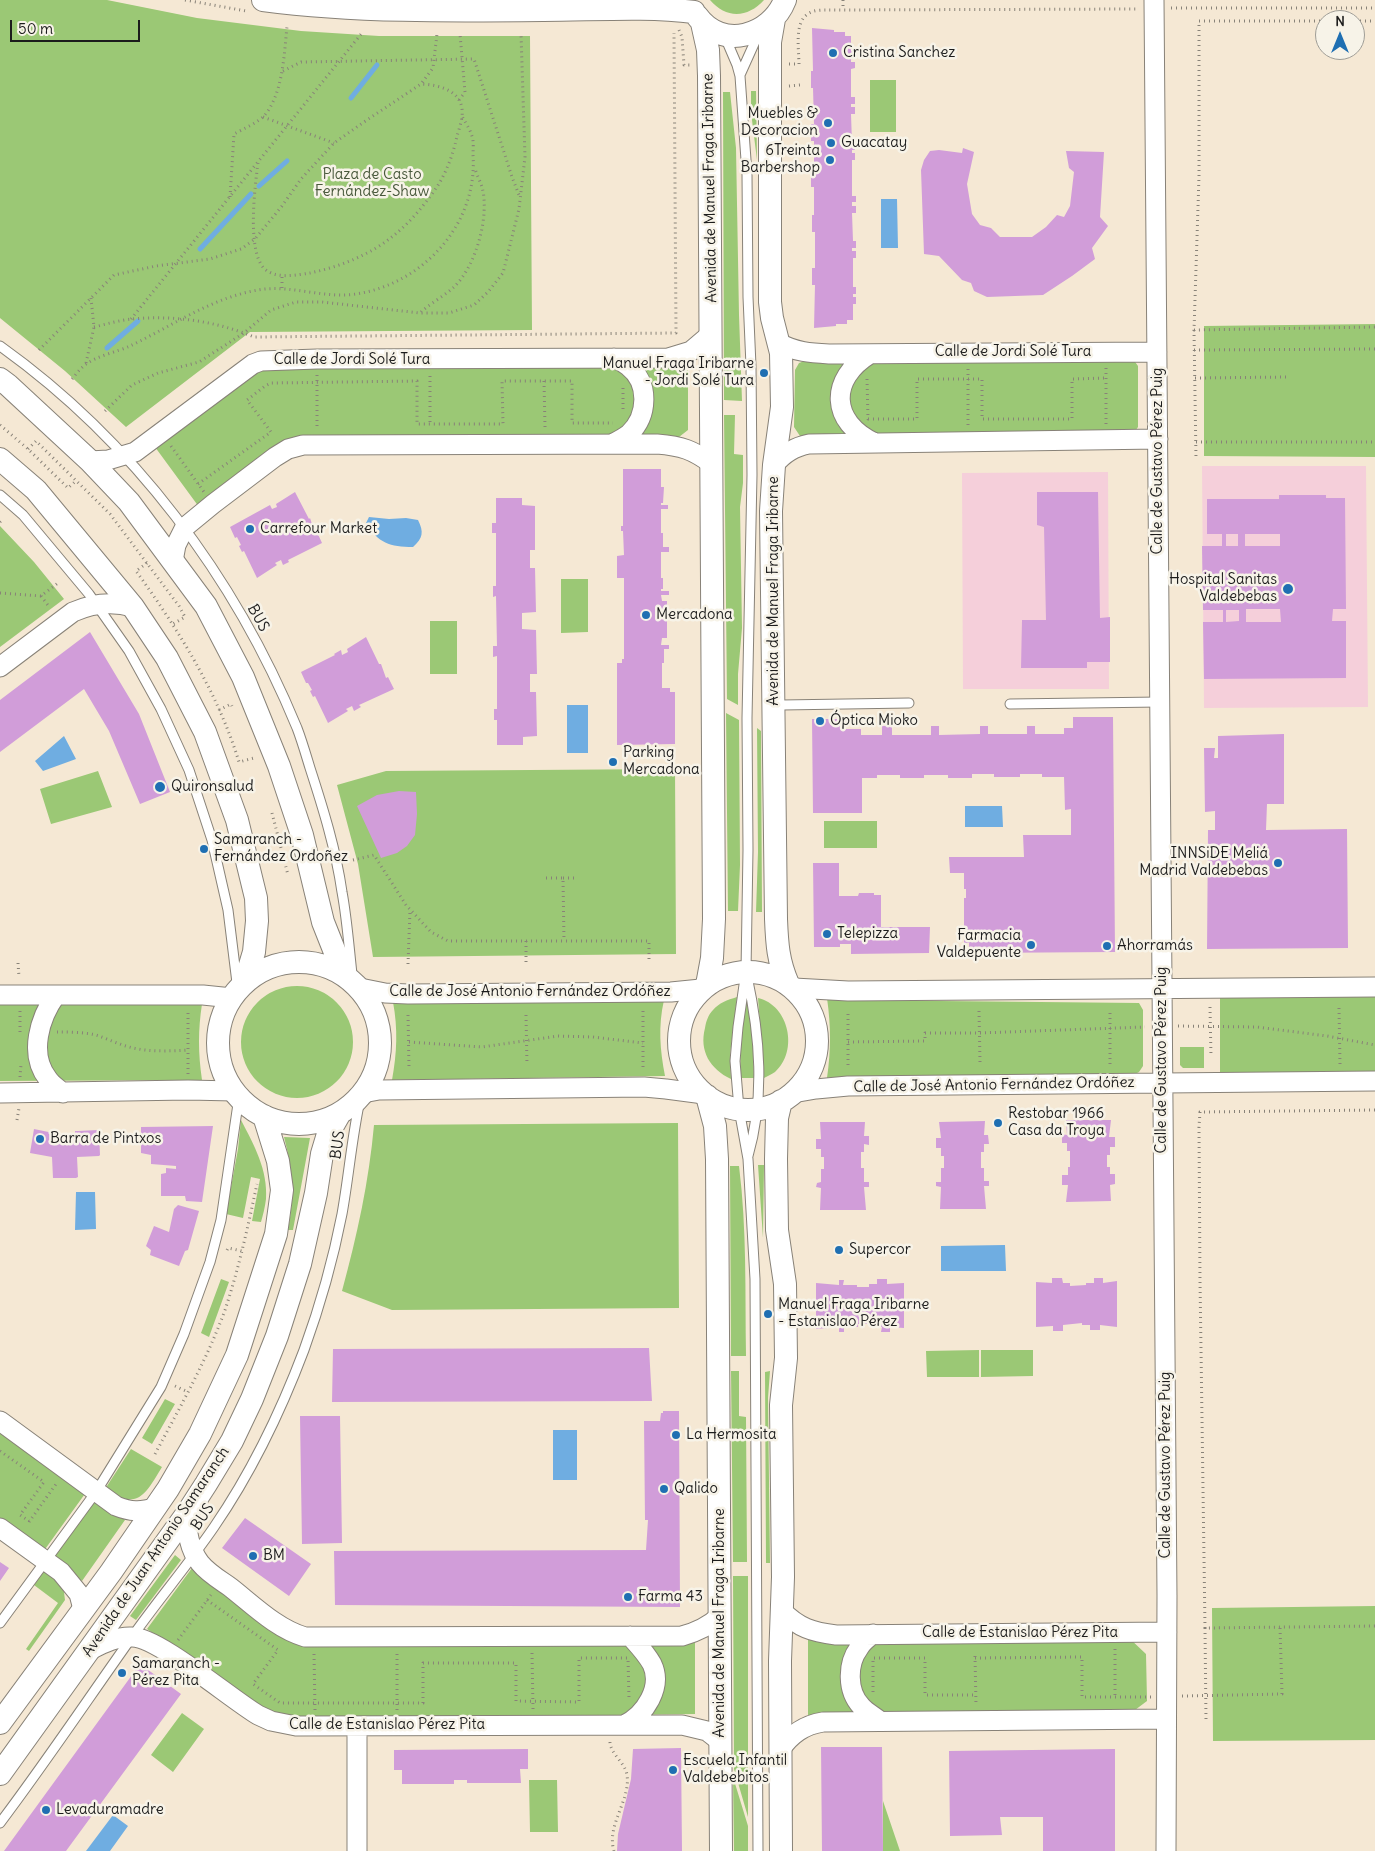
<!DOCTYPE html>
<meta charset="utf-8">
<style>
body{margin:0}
#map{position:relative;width:1375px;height:1851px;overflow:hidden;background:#f5e8d4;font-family:Delius,sans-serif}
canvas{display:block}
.north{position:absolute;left:1315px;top:10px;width:50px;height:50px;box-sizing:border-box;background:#f7f3e8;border:1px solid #9f9d96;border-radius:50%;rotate:0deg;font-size:14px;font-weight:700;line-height:20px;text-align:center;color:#1c1c1c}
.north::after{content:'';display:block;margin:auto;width:18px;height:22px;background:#1f6fb2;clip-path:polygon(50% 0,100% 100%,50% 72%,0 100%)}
.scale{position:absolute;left:10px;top:20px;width:130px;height:22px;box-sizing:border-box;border:2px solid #1c1c1c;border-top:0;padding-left:6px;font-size:15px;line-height:18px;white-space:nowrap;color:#1c1c1c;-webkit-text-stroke:4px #f7f3e8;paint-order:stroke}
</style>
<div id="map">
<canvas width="1375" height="1851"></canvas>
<div class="north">N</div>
<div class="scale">50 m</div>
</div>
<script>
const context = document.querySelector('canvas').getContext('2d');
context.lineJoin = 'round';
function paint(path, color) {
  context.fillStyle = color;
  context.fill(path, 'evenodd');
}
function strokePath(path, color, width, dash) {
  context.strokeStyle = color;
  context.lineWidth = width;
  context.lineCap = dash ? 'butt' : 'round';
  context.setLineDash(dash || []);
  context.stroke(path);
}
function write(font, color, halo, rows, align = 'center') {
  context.font = font + ' Delius,sans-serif';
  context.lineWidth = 5;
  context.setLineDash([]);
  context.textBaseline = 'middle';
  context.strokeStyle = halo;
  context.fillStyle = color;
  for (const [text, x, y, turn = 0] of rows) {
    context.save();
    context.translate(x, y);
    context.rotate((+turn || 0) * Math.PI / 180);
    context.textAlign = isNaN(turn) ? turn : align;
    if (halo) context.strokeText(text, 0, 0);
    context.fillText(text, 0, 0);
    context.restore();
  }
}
const built = new Path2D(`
 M1202 466H1366L1368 707 1204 708Z
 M1108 472 1109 689H963L962 473Z`);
const green = new Path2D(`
 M0 0H107L197 18 301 31 379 36H530L532 330 250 332 126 427 65 371 0 318Z
 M710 0H764C748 18 726 19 710 0Z
 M870 80H896V132H870Z
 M751 91H756L757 160 751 112Z
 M723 92H730L736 148 739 315 742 401 724 400Z
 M1375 324V457L1204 456V326Z
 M1133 359 1138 366V427L1133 434 806 438 800 436 794 427 795 370 799 363 807 360Z
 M680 364 688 371V430L679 437 302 440 199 507 155 447 253 372 268 366Z
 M724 415H735L734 454 743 455V483L740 507 742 628 738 674V705L727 699Z
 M0 526 34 562 64 599 0 647Z
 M561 579H588V632L561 633Z
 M430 621H457V674H430Z
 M726 713 739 720 740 865 738 911H728Z
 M757 728 761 731 762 912H756L758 852Z
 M675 769 676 954 373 957 358 864 337 785 386 771Z
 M98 771 112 807 51 824 40 789Z
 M824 821H877V848H824Z
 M241 1042a56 56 0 1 1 112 0a56 56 0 1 1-112 0Z
 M1375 996V1072L1220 1073V997Z
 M737 997 730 1055 731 1079C710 1069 699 1051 705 1028 706 1022 708 1015 713 1010 719 1003 727 1000 737 997Z
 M758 998C789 1005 799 1051 775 1072 772 1074 768 1076 764 1078Z
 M827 998 841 1000 1139 1003 1143 1010V1066L1139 1072 1133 1075 840 1077 827 1078C831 1049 831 1027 827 998Z
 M664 1000C658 1026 660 1050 665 1076L392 1080C397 1053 398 1029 393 1002Z
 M747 1000 753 1031 754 1078H741C739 1051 742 1026 747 1000Z
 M202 1004C198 1030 198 1053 202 1080L0 1081V1005Z
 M1180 1047H1204V1068H1183L1180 1065Z
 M241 1120C254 1145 268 1170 266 1199 265 1207 263 1215 261 1222L252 1221 260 1179 251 1177 243 1218 226 1214 238 1149Z
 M678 1123 679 1308 392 1310 342 1291C357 1236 369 1181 374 1125Z
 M284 1137 310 1138 293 1230H288C295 1194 293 1172 284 1137Z
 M758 1165H764L763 1238Z
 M730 1166H739C747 1229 745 1293 746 1356H731Z
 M221 1279 229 1282 209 1337 201 1333Z
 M979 1350V1377H927L926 1351Z
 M981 1350H1033V1376L981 1377Z
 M731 1371H739V1416L746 1417 747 1562H733Z
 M770 1371 768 1398 770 1563H766L765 1372Z
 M165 1399 175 1404 152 1444 142 1438Z
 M0 1427 87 1491 43 1552 0 1523Z
 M131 1449 162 1467C145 1495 138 1511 105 1489Z
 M95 1499 125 1520 82 1581 52 1560Z
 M175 1555 181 1560 136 1620 130 1616Z
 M46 1568 63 1585 65 1600 29 1651 26 1649 58 1603 34 1585Z
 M192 1568 298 1640 695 1643V1714L290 1719 268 1716 147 1629Z
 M733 1576H748V1817L734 1769Z
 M1375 1606V1740L1213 1741 1212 1608Z
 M1128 1637 1146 1654 1147 1701 1131 1713 808 1715V1640Z
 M182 1713 204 1729 173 1772 151 1755Z
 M733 1777 748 1826V1851H734Z
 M529 1780H557L558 1832H530Z
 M883 1801 900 1851H883Z`);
const water = new Path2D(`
 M881 199H897L898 248H881Z
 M369 517 389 519 406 518 418 520C424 532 423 538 413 547 390 547 378 543 366 523Z
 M567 705H588V753H567Z
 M64 736 76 759 43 771 35 761Z
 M965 806H1002L1003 827H965Z
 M76 1192H95L96 1229 75 1230Z
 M1005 1245 1006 1271H941V1246Z
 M553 1430H577V1480H553Z
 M113 1815 128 1826 110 1851H86Z`);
const stream = new Path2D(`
 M351 98 377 65
 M259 186 287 161
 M200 249 251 194
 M107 348 138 321`);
const building = new Path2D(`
 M812 28 834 30V32H845V36H851V51H855V58H851V62H855V68L851 69V97H855V104H851V107H855V114H851L852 143H855V150H852V153H855V160H852V196H856V202H852V206H856V213H852L853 241H856V248H852V251H856V258H853V287H856V294H853V297H856V304H853V320H847V324H836V326L814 328 815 285H812V268H815V232H812V215H814V187H811V169H814V141H811V124H814L813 88H811V71H813Z
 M963 148 974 152 967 184 972 214 980 225 991 228 1000 237H1032L1046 227 1057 215 1064 217 1070 206 1074 172 1069 168 1066 151 1104 152 1100 217 1108 226 1092 248 1095 259 1072 276 1043 295 987 297 974 291 971 283 962 280 939 256 924 254 921 170 924 160 930 151 939 150 962 153Z
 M623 469H661V487H664L663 503H661V505H668V509H661V533H663V547H669V552H661V578H663V589H661V591H669V595H661L662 601H667V638H662L661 645H669V649H664V663H662V688H670V692H675V744L617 745V663H622V659H624V578H617V556L624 555 623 531H621V526H623Z
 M295 492 309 519 310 518 315 533 317 532 322 543 288 560 289 562 283 565 281 560 275 563 277 565 257 578 244 551 242 552 239 546 241 545 237 537 235 538 230 527 270 505 272 509 277 507 276 504Z
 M1037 492H1098L1100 618 1110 617V662H1087V668H1021L1022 620H1046L1044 527 1037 525Z
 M1279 495H1326V498H1345L1346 609H1333L1332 621H1346V678L1204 679 1203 622H1223V610H1203L1202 546H1222V534H1207V499H1279ZM1226 534H1238V546H1226ZM1245 534H1280V546H1245ZM1246 609H1280L1281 622H1246ZM1226 610H1239V621L1226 622Z
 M496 498H522V505L535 506V550H530V568H535L536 612 522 613V629L536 630 537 674H530V692H536L537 736 523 737V745H497V720H494V709H497V656L493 657V646H497L496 596 493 597V586H496V533H492V523H496Z
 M90 632 139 714 170 792 140 804 109 731 84 689 0 752V700Z
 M366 637 379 664H381L386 678 388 677 394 689 359 705 361 707 354 711 352 706 346 709 348 711 328 723 315 696 313 697 310 691 312 690 308 683H306L301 672 335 655 334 654 341 650 342 655 348 652 347 649Z
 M1073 717H1113L1115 952 969 953V943H964V898H966V889H964V873H950L949 857H1024L1023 835H1071V809L1065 810 1064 777H1042V774H1020V777H994V774H972V778H948V775H924V778H900V775H877V778H862V813H813L812 719H844L845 729H861V735H882V726H892V735H931V726H939V735L980 734V726H988V734H1027V726H1035V734H1064V728H1073Z
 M1284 734V804H1267L1266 830 1347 829 1348 948 1207 949 1208 830H1215V811L1205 812 1204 748H1215L1214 758H1218V736Z
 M399 791 416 792 417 814 415 835 407 846 397 853 381 858 357 806 377 795Z
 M813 863H839V896H858L859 893H874V895H881V927H930L929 953 851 954V944H840V947H814Z
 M1066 1120H1111L1109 1137H1115V1147H1110V1155H1107V1167H1110V1174H1115V1184L1110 1185 1111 1201 1066 1202 1068 1185H1062V1175H1068V1167H1070V1151H1067V1143H1062V1134L1067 1135Z
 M985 1121 984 1135H988L989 1144H984V1152H981V1168H984V1181H989V1186H984L986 1209H940L941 1187 936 1186V1182H941V1168H944V1156H941V1148H936V1138H941L939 1122Z
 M820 1122H865L864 1136H869V1145L864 1144V1152H861V1168H864V1182H869V1187H864L866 1210H820L821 1188 816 1187 817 1183 821 1182V1169H824V1157H821V1149H816V1139H821Z
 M213 1126 202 1202 186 1201 185 1196H161V1174L166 1173V1168L176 1169V1166L151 1164V1155L141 1153V1127Z
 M34 1129 63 1135 75 1134V1131H78L98 1130 99 1131 100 1155 99 1156 77 1157 78 1177 76 1178H53L52 1157 30 1153Z
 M178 1205 199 1211 188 1250 185 1251 179 1266 150 1255 151 1250 146 1246 154 1226 169 1232 174 1209Z
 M1052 1278H1062L1063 1283H1070V1286L1086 1285V1283H1094V1278H1103V1283L1117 1281V1327L1100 1325V1330H1090V1325H1082V1323L1063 1325V1331H1053V1326L1036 1327V1282L1052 1283Z
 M877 1279H887V1284L904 1283V1328L890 1327V1332H881L882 1327H874V1324H858V1327H844V1332H839V1327L816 1329V1283L839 1285V1280H844L843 1285H857V1287H869V1284H877Z
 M649 1348 652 1401 332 1402 333 1349Z
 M663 1411H679L680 1607 335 1605 334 1551 646 1550 648 1520H645L644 1421H660L661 1413H663Z
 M300 1416H340L342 1543 302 1544Z
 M245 1518 311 1564 289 1596 222 1548Z
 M0 1562 9 1568 0 1581Z
 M140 1664 181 1694 66 1851H4Z
 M821 1747H882L883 1851H822Z
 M681 1748 682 1851H617L618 1834 631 1779 633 1749Z
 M528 1749V1769H520L521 1783H467V1780H454V1784H402V1770H394V1750Z
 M1115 1749V1851H1043V1817H1000L1002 1835 950 1836 949 1751Z`);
const path = new Path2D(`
 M185 0 246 11
 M843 0V9
 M1171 8H1375
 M1325 21H1199V176L1194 330 1375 327
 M1355 21H1375
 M679 30 682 37 684 65H690
 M789 64H799C799 50 794 22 808 14 813 10 821 10 827 10L1138 9
 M283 71 301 62 474 59 512 177 519 195
 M789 86 800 85
 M459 100 465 92 460 34
 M263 117 334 143
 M258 163C255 186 246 255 266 270 278 279 297 275 310 273 339 267 370 255 393 236 411 222 428 201 440 182 448 168 454 151 457 136 459 130 461 123 462 117 465 92 442 85 421 84
 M230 197 234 134C243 129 257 123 264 116 283 94 284 55 287 27
 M282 288V276
 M421 312C431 303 444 296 454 287 476 266 490 216 482 187 480 181 477 175 475 169
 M131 319 362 33
 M94 327C107 324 120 320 132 319 173 315 216 321 254 337L676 333 674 33
 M1194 330 1196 459
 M39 350 114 275 156 266 210 259 241 249 255 239 282 206 301 179 334 143 364 122 421 84 433 68 437 34
 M1194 350 1375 349
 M86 363 94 327 91 298
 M1106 368V424
 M968 369V425
 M317 375V428
 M430 376V425
 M1195 378 1290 377
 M72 379C76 374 80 369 85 365 96 356 117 352 130 346 172 326 211 298 258 290 290 284 323 299 356 294 423 284 478 224 473 155 473 149 474 142 472 136 470 129 465 122 462 116
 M867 379 868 419H917V379H982V419H1072V379L1106 378
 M544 381 545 427
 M623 388V409
 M105 411 132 385 158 373 199 362 244 333 271 310 296 302H322L420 313H449L474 305 488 292 503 273 519 209 525 157 521 34
 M0 425 28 449 68 488 77 480
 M1196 442H1375
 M171 446 204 492
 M28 449 36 441 110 514 179 606 185 617 173 624
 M198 484 271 432 247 400 265 386 271 383 417 381V424H503L502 381H572V423H613
 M0 522 1 521
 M147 563 136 571C178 629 218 693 239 762L254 758
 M0 593 41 596 58 583
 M41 596 50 608
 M219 710 231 704 232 706
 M272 813 288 875
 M353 860 374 855 406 905 431 932 448 941H649V962
 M546 878H563L564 941
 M563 878H575
 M526 941V962
 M18 963 19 977
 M408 964 410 910
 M1210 1007 1211 1057
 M1339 1008 1340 1064
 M20 1011V1032
 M643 1011V1070
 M979 1011 980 1062
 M188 1013V1074
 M1110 1013V1067
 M848 1014V1067
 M408 1015 409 1068
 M526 1015 527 1065
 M1178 1026 1257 1027 1327 1036 1375 1045
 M57 1032C69 1032 83 1032 96 1035 108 1039 120 1045 133 1048 151 1052 170 1051 188 1050
 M409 1042 482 1047 558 1036 593 1037 643 1043
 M848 1042 925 1041V1033H979L1145 1027
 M20 1077 21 1064
 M1375 1110 1200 1112 1199 1127 1200 1280 1205 1628 1375 1626
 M17 1120 19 1108
 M227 1250 228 1248 242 1251
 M175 1386 188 1392
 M0 1451 44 1482 20 1515 29 1521
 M155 1454C180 1407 207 1360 225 1310 239 1268 248 1226 257 1184
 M29 1522 56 1484
 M207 1600 278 1650 253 1684 280 1703H423V1663H516V1701L579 1702V1658H628L629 1699
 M1205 1628 1206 1720
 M178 1640 211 1595
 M1115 1649V1697
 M532 1653 533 1709
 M314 1654 315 1710
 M397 1654V1710
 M975 1656 976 1705
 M975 1658 1082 1657V1697H1151
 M873 1692V1658H925V1695H976
 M1182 1696 1282 1694 1280 1627
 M610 1742C611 1755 625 1762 627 1775 631 1800 606 1825 614 1851`);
const service = new Path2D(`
 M725 37 737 65 740 76 747 174 748 297 751 366 752 475 747 718 748 850 746 971 738 1027 735 1061 739 1109 748 1159 755 1279 758 1851
 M740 75 758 35
 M0 346C133 441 235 577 297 728 302 741 306 755 310 768 323 808 336 850 342 892 347 919 349 947 352 974
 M0 495 23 515 89 594 129 651 161 709 189 770 212 840 228 910 238 991
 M775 702 782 705 909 703
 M1010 704 1160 702
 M747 976C760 1036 765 1097 748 1156
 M0 1623 96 1492 161 1387 184 1334 210 1262 221 1220 239 1097
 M0 1823C46 1762 88 1699 132 1637 158 1600 188 1565 214 1527 251 1473 281 1411 304 1350 320 1306 333 1260 342 1214 349 1175 352 1135 361 1095`);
const minor = new Path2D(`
 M1154 0 1167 1595 1166 1851
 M779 343C795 352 811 353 829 354L1157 352
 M870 354C829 379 830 422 875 443
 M612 444C618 441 624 438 629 434 648 416 650 383 628 366 624 363 619 360 614 358
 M90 461 108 460 135 452 253 364 261 361 317 359 668 358 691 351 711 334
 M774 465C784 453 794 447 809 444L1158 439
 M173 561 176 545 185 527 213 504 275 457 288 449 303 445 657 444C682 446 693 450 712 464
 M0 667 73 612C93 603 112 601 133 607
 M360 988 385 993 408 994 671 992 701 989
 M794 988 848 991 1375 987
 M0 995H203L232 998
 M56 995C40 1017 28 1054 48 1079 52 1085 58 1088 63 1093
 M0 1093 188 1090 234 1091
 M363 1093 379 1090 644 1087 666 1089 704 1094
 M793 1093 816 1089 848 1086 1375 1081
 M0 1421 116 1506C131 1512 140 1512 155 1508
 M186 1515C187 1531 189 1549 200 1563 208 1573 220 1580 230 1587 253 1605 277 1629 305 1637L682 1636C697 1632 708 1627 720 1616
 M0 1528 61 1572 79 1594 83 1609
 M782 1611C799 1628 812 1632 836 1635L1167 1632
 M873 1634C868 1638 862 1642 859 1648 847 1664 847 1691 861 1706 866 1712 874 1716 880 1721
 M88 1651C102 1644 117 1636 132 1637 158 1637 231 1699 258 1715L271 1721 296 1726 682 1725 707 1731 721 1742
 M624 1725C645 1715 663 1687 652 1664 646 1653 638 1645 630 1636
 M357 1726V1851
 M780 1750C791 1734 804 1725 823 1722L1166 1719`);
const tertiary = new Path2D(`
 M263 0C356 12 450 11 543 10 593 10 645 6 694 12
 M697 16C722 51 771 36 785 0
 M774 19 770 42V302L772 318 781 353 782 407 774 465 771 511 776 919C777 944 778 961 788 984
 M702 23 708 50 709 76 714 919 712 958 707 985
 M0 379 8 385 90 461 129 502 206 606 243 677 279 766 302 835 323 922 344 975
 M0 459 36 490 133 607 167 658 205 732 237 820 256 898 257 921 254 952 245 982
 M218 1043a81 81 0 1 1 162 0a81 81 0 1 1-162 0Z
 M679 1041a69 69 0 1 1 138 0a69 69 0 1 1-138 0Z
 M707 1096 715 1126 717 1159 721 1851
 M781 1101 777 1118 776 1159 777 1230 785 1284 786 1358 781 1405 783 1577 780 1661 781 1851
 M0 1723 111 1572 168 1489 200 1434 237 1355 276 1234 282 1190 278 1161 264 1116
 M0 1774 186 1515 206 1484 232 1441 252 1399 277 1336 300 1264 316 1193 322 1154 328 1134 340 1113`);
const markers = [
 [833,53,5,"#1f6fb2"],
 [828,123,5,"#1f6fb2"],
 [831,143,5,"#1f6fb2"],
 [830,160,5,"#1f6fb2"],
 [764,373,5,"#1f6fb2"],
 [250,529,5,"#1f6fb2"],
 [1288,589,6,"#1f6fb2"],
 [646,615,5,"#1f6fb2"],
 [820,721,5,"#1f6fb2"],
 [613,762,5,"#1f6fb2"],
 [160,787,6,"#1f6fb2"],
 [204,849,5,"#1f6fb2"],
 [1278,863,5,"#1f6fb2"],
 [827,934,5,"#1f6fb2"],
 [1031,945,5,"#1f6fb2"],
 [1107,946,5,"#1f6fb2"],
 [998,1123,5,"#1f6fb2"],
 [40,1139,5,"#1f6fb2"],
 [839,1250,5,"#1f6fb2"],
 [768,1314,5,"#1f6fb2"],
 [676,1435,5,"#1f6fb2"],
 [664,1489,5,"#1f6fb2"],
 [253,1556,5,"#1f6fb2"],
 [628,1597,5,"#1f6fb2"],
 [122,1673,5,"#1f6fb2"],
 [673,1770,5,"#1f6fb2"],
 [46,1810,5,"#1f6fb2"]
];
const poiNames = [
 ["Cristina Sanchez",843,53],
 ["Muebles &",818,114,"right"],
 ["Decoracion",818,131,"right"],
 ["Guacatay",841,143],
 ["6Treinta",820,151,"right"],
 ["Barbershop",820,168,"right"],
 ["Manuel Fraga Iribarne",754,364,"right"],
 ["- Jordi Solé Tura",754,381,"right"],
 ["Carrefour Market",260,529],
 ["Hospital Sanitas",1277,580,"right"],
 ["Valdebebas",1277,597,"right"],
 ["Mercadona",656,615],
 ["Óptica Mioko",830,721],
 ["Parking",623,753],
 ["Mercadona",623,770],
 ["Quironsalud",171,787],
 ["Samaranch -",214,840],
 ["Fernández Ordoñez",214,857],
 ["INNSiDE Meliá",1268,854,"right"],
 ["Madrid Valdebebas",1268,871,"right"],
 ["Telepizza",837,934],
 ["Farmacia",1021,936,"right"],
 ["Valdepuente",1021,953,"right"],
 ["Ahorramás",1117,946],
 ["Restobar 1966",1008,1114],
 ["Casa da Troya",1008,1131],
 ["Barra de Pintxos",50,1139],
 ["Supercor",849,1250],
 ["Manuel Fraga Iribarne",778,1305],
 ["- Estanislao Pérez",778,1322],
 ["La Hermosita",686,1435],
 ["Qalido",674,1489],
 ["BM",263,1556],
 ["Farma 43",638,1597],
 ["Samaranch -",132,1664],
 ["Pérez Pita",132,1681],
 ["Escuela Infantil",683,1761],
 ["Valdebebitos",683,1778],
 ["Levaduramadre",56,1810]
];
const parkNames = [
 ["Plaza de Casto",372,175],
 ["Fernández-Shaw",372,192]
];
const streetNames = [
 ["Avenida de Manuel Fraga Iribarne",710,188,-91],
 ["Calle de Jordi Solé Tura",1013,352],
 ["Calle de Jordi Solé Tura",352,360],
 ["Calle de Gustavo Pérez Puig",1158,461,-90],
 ["Avenida de Manuel Fraga Iribarne",774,591,-90],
 ["BUS",258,618,61],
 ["Calle de José Antonio Fernández Ordóñez",530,992],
 ["Calle de Gustavo Pérez Puig",1162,1060,-90],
 ["Calle de José Antonio Fernández Ordóñez",994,1085,-1],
 ["BUS",338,1145,-82],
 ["Calle de Gustavo Pérez Puig",1166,1465,-90],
 ["BUS",203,1517,-56],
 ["Avenida de Juan Antonio Samaranch",156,1552,-56],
 ["Avenida de Manuel Fraga Iribarne",720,1623,-90],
 ["Calle de Estanislao Pérez Pita",1020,1633],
 ["Calle de Estanislao Pérez Pita",387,1725]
];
paint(built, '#f5cfda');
paint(green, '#9bc875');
paint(water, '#6fade1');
strokePath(stream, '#6fade1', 5);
paint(building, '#d19dd9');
strokePath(service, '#888278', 11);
strokePath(minor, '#888278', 21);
strokePath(tertiary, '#888278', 24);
strokePath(path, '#888278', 3, [1, 4]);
strokePath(service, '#fff', 9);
strokePath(minor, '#fff', 19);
strokePath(tertiary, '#fff', 22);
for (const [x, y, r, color] of markers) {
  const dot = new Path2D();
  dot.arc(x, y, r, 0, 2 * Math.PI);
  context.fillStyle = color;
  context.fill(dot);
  strokePath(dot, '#f7f3e8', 2);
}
write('15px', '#1c1c1c', '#f7f3e8', poiNames, 'left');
write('15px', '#48583b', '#f7f3e8', parkNames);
write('15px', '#1c1c1c', '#f7f3e8', streetNames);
</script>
